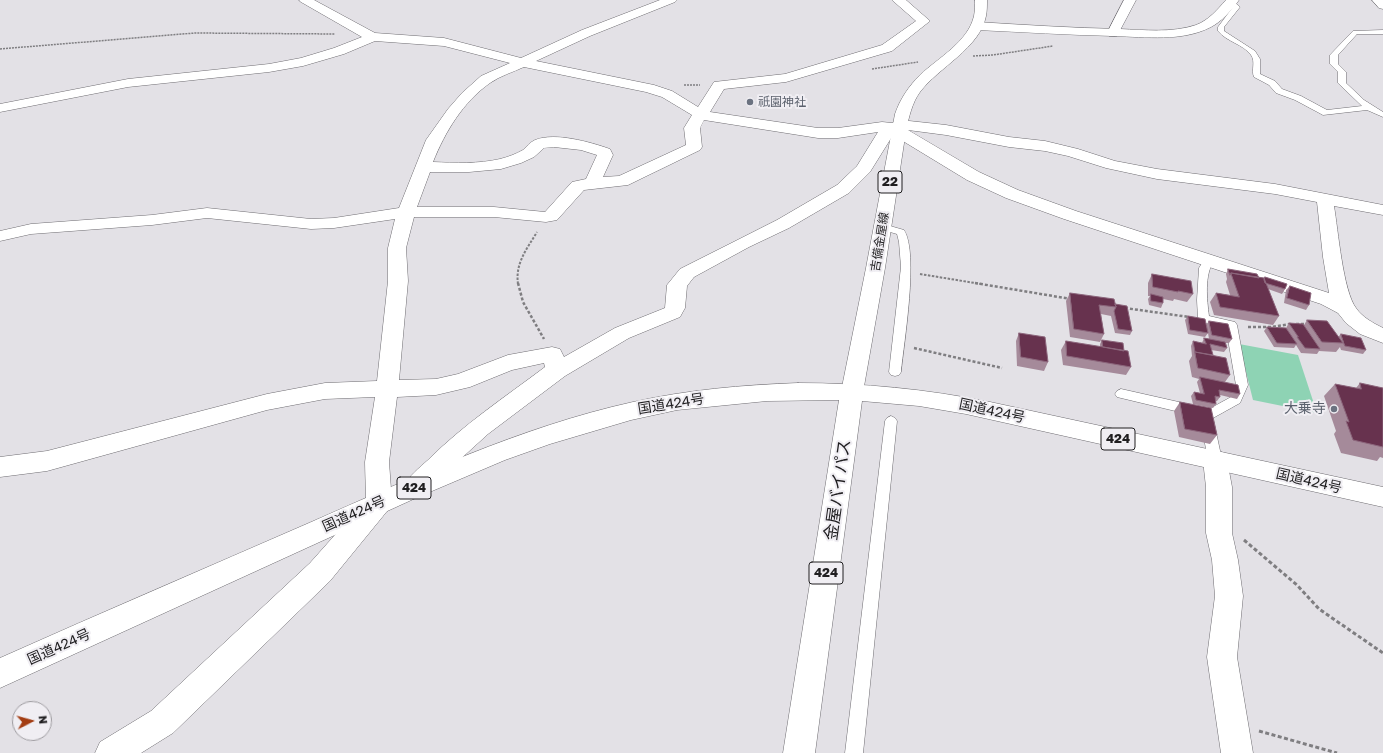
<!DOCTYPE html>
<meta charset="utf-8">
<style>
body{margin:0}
#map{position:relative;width:1383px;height:753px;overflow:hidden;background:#e3e1e6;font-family:"Golos Text",sans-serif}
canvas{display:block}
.north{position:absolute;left:12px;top:701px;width:40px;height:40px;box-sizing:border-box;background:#f0eef3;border:1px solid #9d9b9f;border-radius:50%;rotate:84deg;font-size:11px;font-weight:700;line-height:16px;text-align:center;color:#201f21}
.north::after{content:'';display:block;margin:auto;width:14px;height:18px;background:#a33d13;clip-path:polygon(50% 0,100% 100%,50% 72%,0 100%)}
</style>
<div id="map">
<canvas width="1383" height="753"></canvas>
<div class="north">N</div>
</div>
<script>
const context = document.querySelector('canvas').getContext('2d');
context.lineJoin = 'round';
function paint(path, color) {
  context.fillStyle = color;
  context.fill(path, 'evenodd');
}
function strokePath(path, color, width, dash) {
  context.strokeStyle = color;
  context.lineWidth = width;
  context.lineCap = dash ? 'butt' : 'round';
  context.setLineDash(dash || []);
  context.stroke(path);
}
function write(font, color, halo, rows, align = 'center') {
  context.font = font + ' "Golos Text","Noto Sans JP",sans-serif';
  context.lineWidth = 4;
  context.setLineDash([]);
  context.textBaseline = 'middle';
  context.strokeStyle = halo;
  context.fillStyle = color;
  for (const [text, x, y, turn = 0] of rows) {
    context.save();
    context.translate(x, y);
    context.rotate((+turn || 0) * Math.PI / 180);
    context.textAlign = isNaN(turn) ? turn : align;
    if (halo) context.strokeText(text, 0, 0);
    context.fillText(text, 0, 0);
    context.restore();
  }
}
const green = new Path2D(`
 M1239 344 1298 355 1317 413 1253 400Z`);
const pathFar3 = new Path2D(`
 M0 49 195 33 335 34
 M973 56 993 55 1053 46
 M872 69 918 62
 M684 85H700`);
const pathFar2 = new Path2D(`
 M920 274 981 284
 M518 284C515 263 527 249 537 232`);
const pathFar1 = new Path2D(`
 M518 283 523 302 544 339
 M975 283 1071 299
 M1125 308 1189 317
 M1296 324H1307
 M1248 327H1271L1291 324
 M914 348 1002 368`);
const path = new Path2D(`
 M1244 540 1297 585 1319 609 1383 653
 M1259 731 1337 753`);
const lane = new Path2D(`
 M1229 1H1233L1240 7 1224 27V31L1255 51 1260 59V74L1275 81 1282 89 1301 96 1327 110 1362 106 1338 83V72L1330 64V55L1353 31 1383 30V34H1357L1338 55V64L1346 72V83L1364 100 1383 112V117L1367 110 1323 115 1295 100 1276 93 1269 85 1254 77C1251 70 1256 62 1251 55 1243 44 1227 42 1218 31V27L1233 7 1229 3Z
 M883 224 904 230C919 253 904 342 901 372L899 375 895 376 891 375 889 372 901 267 899 242 897 234 880 229 878 227Z
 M1209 257 1214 260C1204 276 1207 299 1209 316L1235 322 1237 325 1248 385 1240 403 1213 418 1222 460 1220 464 1215 465 1210 464 1208 460 1200 416 1202 413 1231 397 1236 385 1226 328 1200 322 1198 319 1197 300 1199 268 1205 258Z
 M1121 389 1192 405 1196 407 1198 410 1196 413 1192 415 1117 397 1115 394 1117 391Z
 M891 416 895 418 897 421 863 753H845L885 421 887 418Z`);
const street = new Path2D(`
 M299 0H314L375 33 444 38 521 58 582 30 660 0H677L675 2 590 36 536 61 654 85 672 91 698 107 714 82 785 74 882 45 916 21 892 0H906L930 21 892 51 786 82 724 89 710 112 818 128H838L882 122 892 123 900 120 946 125 1009 137 1045 141 1078 149 1115 161 1157 169 1275 184 1383 205V215L1334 206C1338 229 1343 291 1356 308 1362 317 1373 323 1383 328V343L1360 334 1346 323 1338 313 1321 304 1064 219 1006 198 967 180 893 135 870 172 849 193 789 228 749 247 694 277 687 286 685 308 680 317 629 338 565 376 488 434 455 464 425 494 416 497 407 494 403 487C409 476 419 468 428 460 463 425 505 397 545 367L544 363 512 370 470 387 436 395 397 397 389 462 392 503 388 510 330 581 173 733 141 753H95L100 742 151 711 310 563 366 500 365 462 375 397 325 399 267 410 47 471 0 477V457L47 451 267 394 325 383 377 381 388 281V248L395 219 334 228 311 229 207 218 152 225 31 234 0 241V231L31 224 152 215 207 208 311 219 334 218 399 208 426 140 448 109 462 93 481 76 510 63 444 46 375 41 344 54 303 66 269 72 128 87 0 112V104L128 79 269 64 301 58 334 48 362 37 301 2ZM524 67 646 92 662 97 692 115 684 128 686 145 619 176 603 177 613 155 610 149C590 142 555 132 535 140 530 142 527 147 523 150 516 154 508 157 500 159 479 164 455 163 433 162 445 132 463 102 490 83 500 76 513 72 524 67ZM704 120 818 138H838L878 132 857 166 837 185 777 220 680 269 667 285 665 308 615 328 564 357 560 349 552 347 508 355 458 374 436 379 399 380 408 281 406 248 414 217H494L546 222 557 220 584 190 628 185 700 150 702 147 700 128ZM908 130 946 135 1009 147 1045 151 1068 156 1106 168 1157 179 1275 194 1317 202 1323 257 1329 293 1076 211 1018 190 979 172ZM554 147 581 150 597 155 586 179 572 182 545 212 494 207H417L430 172H469L501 169 521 163 534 157 544 148Z
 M1124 0H1136L1117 36H1109L1107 33Z
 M1372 0H1383V9L1379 8Z
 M1215 450 1224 453 1227 460 1232 487V533L1238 560 1243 596 1237 657 1253 753H1221L1207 657 1215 596 1212 560 1206 533V487L1203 460 1206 453Z`);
const secondary = new Path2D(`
 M1226 0H1239C1232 10 1221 22 1211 27 1182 42 1146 37 1114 36 1068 35 1023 32 977 30L973 29 971 26 973 23 977 22C1025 25 1072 28 1120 29 1145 30 1172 33 1196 25 1209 20 1217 10 1226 0Z`);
const primary = new Path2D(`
 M975 0H987C987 5 987 11 986 16 980 48 939 67 920 92 912 103 909 117 906 130L885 268 863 392 860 398 852 400 844 398 841 392 866 268 895 114C900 99 909 86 920 75 938 58 968 42 974 16 975 11 975 5 975 0Z`);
const highway = new Path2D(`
 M798 383C863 383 926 389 990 402L1383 487V507L966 414 919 406 862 401 815 753H783L839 400 767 401 677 410 631 420 550 444 505 460 418 497 0 688V658C103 612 206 568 309 523 414 477 520 427 633 402 687 390 742 385 798 383Z`);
const wall = new Path2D(`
 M1228 269 1264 279 1265 277 1285 289 1282 294 1268 289 1279 316 1273 325 1214 315 1210 302 1216 293 1230 295 1226 282 1227 279 1226 274Z
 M1152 274 1193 294 1187 302 1174 299 1173 301 1163 299V303L1161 308 1149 305 1148 299 1150 296H1148V283Z
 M1290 286 1309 305 1306 310 1284 303 1286 290Z
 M1070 293 1115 304 1132 331 1130 335 1115 333 1111 316 1101 314 1104 334 1100 342 1070 337 1066 301Z
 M1188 316 1206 325 1209 321 1232 339 1229 343H1226L1227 348 1224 352 1211 350 1213 355 1230 375 1225 382 1240 394 1237 399 1220 395V397L1217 401H1216V404L1213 408 1193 404 1191 396 1194 392 1200 393 1197 382 1199 379 1192 377 1189 361 1192 356 1191 346 1193 341 1202 343 1204 338 1209 339 1208 333 1205 337 1188 334 1185 320Z
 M1307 320 1338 337 1341 334 1366 350 1363 354 1341 350 1340 347 1336 352 1319 351 1317 354 1301 353 1296 345 1294 348 1274 347 1264 331 1267 327 1286 328 1289 323 1304 325Z
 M1019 333 1048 362 1044 371 1017 366 1016 341Z
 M1102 340 1124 351 1131 367 1126 375 1063 365 1061 350 1066 341 1100 347V344Z
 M1360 383 1383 388V458L1380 457 1377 461 1341 453 1334 434 1336 431 1324 396 1335 384 1356 388Z
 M1180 402 1217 435 1210 444 1179 437 1174 411Z`);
const building = new Path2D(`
 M1228 269 1257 274 1259 278 1231 273 1230 275Z
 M1231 273 1264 278 1279 316 1220 307 1216 293 1239 297Z
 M1152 274 1191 281 1193 294 1178 291V292L1153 287Z
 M1265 277 1287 284 1285 289 1265 283 1264 280Z
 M1290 286 1311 293 1309 305 1287 298Z
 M1070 293 1114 299 1116 307 1099 305 1104 334 1074 329Z
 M1151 294 1163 297V303L1151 301Z
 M1115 304 1127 306 1132 331 1118 329 1114 311 1116 307Z
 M1188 316 1205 319 1208 333 1190 330Z
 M1307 320 1327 321 1343 343 1322 342Z
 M1209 321 1228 324 1232 339 1212 335Z
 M1289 323 1303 324 1320 349 1305 348 1297 337H1298Z
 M1267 327 1286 328 1297 344 1277 343Z
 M1019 333 1045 337 1048 362 1021 357Z
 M1341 334 1361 338 1366 350 1345 346Z
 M1204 338 1225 342 1227 348 1210 344 1213 355 1195 352 1193 341 1206 344Z
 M1102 340 1123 343 1124 351 1103 347Z
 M1066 341 1128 351 1131 367 1067 356Z
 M1195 352 1226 358 1230 375 1198 368Z
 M1200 377 1238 385 1240 394 1219 390 1220 397 1215 396 1216 404 1196 400 1194 392 1204 394Z
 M1360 383 1383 388V447L1353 440 1346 421 1349 422 1335 384 1361 389Z
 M1180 402 1211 408 1217 435 1185 429Z`);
const markers = [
 [750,102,4,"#6b7280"],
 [1334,409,4,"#6b7280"]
];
const farWorshipnames = [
 ["祇園神社",758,102]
];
const farStreetnames = [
 ["吉備金屋線",880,242,-81]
];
const shields = [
 [890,182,24],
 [1118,439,34],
 [414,488,34],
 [826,573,34]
];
const shieldNames = [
 ["22",890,182],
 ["424",1118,439],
 ["424",414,488],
 ["424",826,573]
];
const streetNames = [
 ["国道424号",671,404,-9],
 ["国道424号",992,411,12],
 ["国道424号",1309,481,13],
 ["国道424号",354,514,-24],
 ["国道424号",59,647,-24]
];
const worshipNames = [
 ["大乗寺",1326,409]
];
const nearStreetnames = [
 ["金屋バイパス",838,490,-82]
];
paint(green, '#8ed3b4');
strokePath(lane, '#6e6c71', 1);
strokePath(street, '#6e6c71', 1);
strokePath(secondary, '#6e6c71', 1);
strokePath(primary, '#6e6c71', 1);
strokePath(highway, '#6e6c71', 1);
strokePath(pathFar3, '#7f7e81', 1.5, [2, 1]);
strokePath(pathFar2, '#7f7e81', 2, [2.5, 1.5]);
strokePath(pathFar1, '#7f7e81', 2.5, [3, 2]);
strokePath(path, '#7f7e81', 3, [4, 2.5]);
paint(lane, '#fff');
paint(street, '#fff');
paint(secondary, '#fff');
paint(primary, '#fff');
paint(highway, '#fff');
paint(wall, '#a58a9a');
paint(building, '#67324e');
strokePath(building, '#8c667c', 1);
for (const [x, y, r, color] of markers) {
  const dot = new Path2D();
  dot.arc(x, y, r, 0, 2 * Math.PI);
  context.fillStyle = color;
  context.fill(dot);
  strokePath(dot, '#f0eef3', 1.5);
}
write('12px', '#5b616d', '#f0eef3', farWorshipnames, 'left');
write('12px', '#201f21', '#f0eef3', farStreetnames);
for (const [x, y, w] of shields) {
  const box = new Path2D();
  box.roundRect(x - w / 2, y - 11, w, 22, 3);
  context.fillStyle = '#f0eef3';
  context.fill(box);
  strokePath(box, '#201f21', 1);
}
write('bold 13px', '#201f21', null, shieldNames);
write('14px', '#201f21', '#f0eef3', streetNames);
write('14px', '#5b616d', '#f0eef3', worshipNames, 'right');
write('17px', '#201f21', '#f0eef3', nearStreetnames);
</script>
